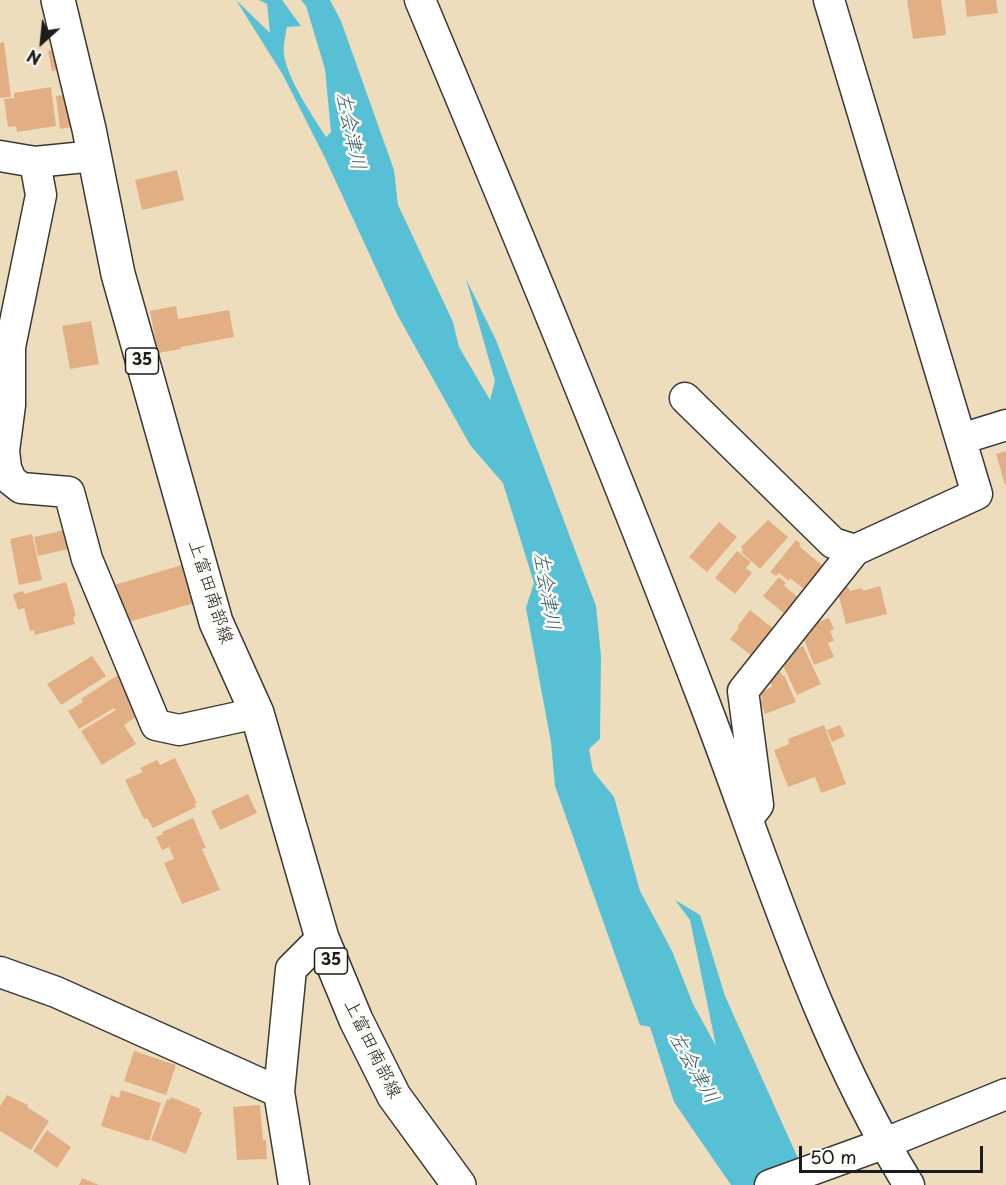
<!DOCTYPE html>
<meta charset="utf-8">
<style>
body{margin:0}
#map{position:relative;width:1006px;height:1185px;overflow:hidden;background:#eeddbc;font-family:"Playpen Sans",sans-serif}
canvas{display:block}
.north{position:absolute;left:12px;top:12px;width:60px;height:60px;-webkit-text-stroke:4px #fdfcf7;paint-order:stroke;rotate:207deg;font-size:16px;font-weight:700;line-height:24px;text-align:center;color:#1c1c1c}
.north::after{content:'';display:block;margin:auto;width:21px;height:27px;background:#1c1c1c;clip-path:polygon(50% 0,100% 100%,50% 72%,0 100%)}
.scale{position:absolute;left:799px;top:1146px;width:184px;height:27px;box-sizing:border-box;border:3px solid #1c1c1c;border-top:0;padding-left:8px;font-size:18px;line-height:21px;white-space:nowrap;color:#1c1c1c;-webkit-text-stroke:4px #fdfcf7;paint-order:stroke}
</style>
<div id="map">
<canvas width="1006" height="1185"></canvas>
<div class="north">N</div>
<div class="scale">50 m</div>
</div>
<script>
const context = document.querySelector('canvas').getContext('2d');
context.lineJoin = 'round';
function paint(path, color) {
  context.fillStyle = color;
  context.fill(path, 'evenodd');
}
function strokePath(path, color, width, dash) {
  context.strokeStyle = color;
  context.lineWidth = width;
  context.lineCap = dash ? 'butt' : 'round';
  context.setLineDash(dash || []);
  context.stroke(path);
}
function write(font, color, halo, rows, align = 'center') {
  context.font = font + ' "Playpen Sans","Klee One",sans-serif';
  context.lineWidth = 5;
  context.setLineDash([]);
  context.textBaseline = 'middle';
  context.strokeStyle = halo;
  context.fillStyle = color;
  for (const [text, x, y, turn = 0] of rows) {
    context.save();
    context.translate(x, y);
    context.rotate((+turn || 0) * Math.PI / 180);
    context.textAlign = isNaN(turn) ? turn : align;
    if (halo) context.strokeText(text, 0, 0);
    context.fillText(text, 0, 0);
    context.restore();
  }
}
const water = new Path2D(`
 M236 0 270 33 267 4 259 0H282L301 26 287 27C285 38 282 49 285 60 292 86 312 115 326 137L331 132 325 69 306 6 301 0H330L341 21 394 170 398 205 453 322 459 347 490 400 495 381 466 279 496 340 596 606 601 656 600 739 589 749 593 771 614 797 640 891 672 951 693 1004 716 1046 690 920 675 900 700 915 725 996 810 1185H731L674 1102 650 1027 640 1025 555 786 551 742 526 608 534 583 503 483 470 445 398 316 325 158 283 75Z`);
const building = new Path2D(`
 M907 0H941L946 32 945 35 913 39Z
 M965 0H996L998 13 967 17Z
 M4 42 11 97 0 98V43Z
 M60 48 65 68 52 71 48 51Z
 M51 87 56 126 17 132 16 126 8 127 4 99 14 98V93Z
 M72 94 77 126 60 129 56 96Z
 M177 170 184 200 142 210 135 180Z
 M176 306 178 319 229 310 234 337 181 347V349L158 353 150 311Z
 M91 321 99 364 70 369 62 326Z
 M1006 451V484L1005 485 996 454Z
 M768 520 788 537 760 569 741 552 743 550 741 547Z
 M719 522 737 537 707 572 689 557Z
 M69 529 73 548 38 556 34 537Z
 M32 534 42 580 19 585 10 539Z
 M796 540 801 544 799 546 823 566 804 589 790 578 789 581 779 573 776 576 770 572Z
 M737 551 751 562 746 568 752 573 735 594 715 578Z
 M182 565 194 603 122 624 111 586Z
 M779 577 786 583 784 586 798 597 785 614 763 596Z
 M66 582 76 616 73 617 75 624 35 635 34 630 30 631 24 608 18 610 13 594 23 591 24 594Z
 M880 586 887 614 846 624 837 589 848 587 850 591 862 588 863 591Z
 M750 610 775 630 753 657 730 639 739 628 737 627Z
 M829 618 834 629 830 631 834 641 828 643 834 657 814 665 803 637 811 634 808 628 810 625Z
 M803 646 821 684 797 695 779 657Z
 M92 656 106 676 61 705 47 684Z
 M124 671 145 711 124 725 136 744 102 765 81 731 116 710 114 708 79 729 68 711 83 702 81 699Z
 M781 672 782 676 784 675 796 702 765 714 759 700 762 699 760 692 772 687 768 677Z
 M824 725 846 784 821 793 815 777 788 787 774 750 789 744 788 739Z
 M840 725 845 736 832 742 827 730Z
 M175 758 197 803 194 804 196 807 153 828 147 818 144 819 125 780 143 772 140 768 157 760 160 765Z
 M248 794 257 813 220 830 211 811Z
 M193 818 206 848 202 849 220 890 182 904 164 863 174 859 169 847 162 850 156 837 163 834 162 832Z
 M134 1051 176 1065 166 1095 124 1081Z
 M121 1090 161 1103 149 1141 101 1126 111 1095 119 1098Z
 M7 1095 28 1105 27 1107 49 1121 31 1150 0 1131V1106Z
 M171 1097 200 1109 199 1112H202L186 1154 151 1140 167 1099 170 1100Z
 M260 1105 263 1140H266L267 1159 237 1160 233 1107Z
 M47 1130 71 1147 57 1168 33 1151Z
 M82 1178 99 1185H79Z`);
const minor = new Path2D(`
 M420 0C517 232 613 464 703 699 766 863 816 1034 909 1185
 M0 156 35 162 95 156
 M35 162 41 195 10 347V405L4 451 6 468 11 480 21 488 69 492 87 559 156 725 179 730 257 713
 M685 398 833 543 855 550 977 494 829 0
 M961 439 1006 425
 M751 814 758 805 743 691 855 550
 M0 972 56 992 279 1092
 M294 1185 279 1092 291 969 322 938
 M770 1185 883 1144 1006 1094`);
const major = new Path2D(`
 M58 0 89 129 118 274 216 622 257 713 322 938 356 1020 394 1096 459 1185`);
const shields = [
 [142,361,33],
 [331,961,33]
];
const shieldNames = [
 ["35",142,361],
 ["35",331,961]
];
const streetNames = [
 ["上富田南部線",210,592,72],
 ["上富田南部線",372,1049,64]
];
const waterNames = [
 ["左会津川",350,131,78],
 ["左会津川",546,591,80],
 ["左会津川",693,1068,60]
];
paint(water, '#57c0d4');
paint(building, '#e2af85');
strokePath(minor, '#3c3934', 33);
strokePath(major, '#3c3934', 36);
strokePath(minor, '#fff', 30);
strokePath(major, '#fff', 33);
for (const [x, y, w] of shields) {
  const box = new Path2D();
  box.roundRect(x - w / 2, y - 13, w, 26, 4.5);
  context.fillStyle = '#fdfcf7';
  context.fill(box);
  strokePath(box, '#1c1c1c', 1.5);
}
write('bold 16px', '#1c1c1c', null, shieldNames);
write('18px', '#1c1c1c', '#fdfcf7', streetNames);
write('italic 20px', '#345e66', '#fdfcf7', waterNames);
</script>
